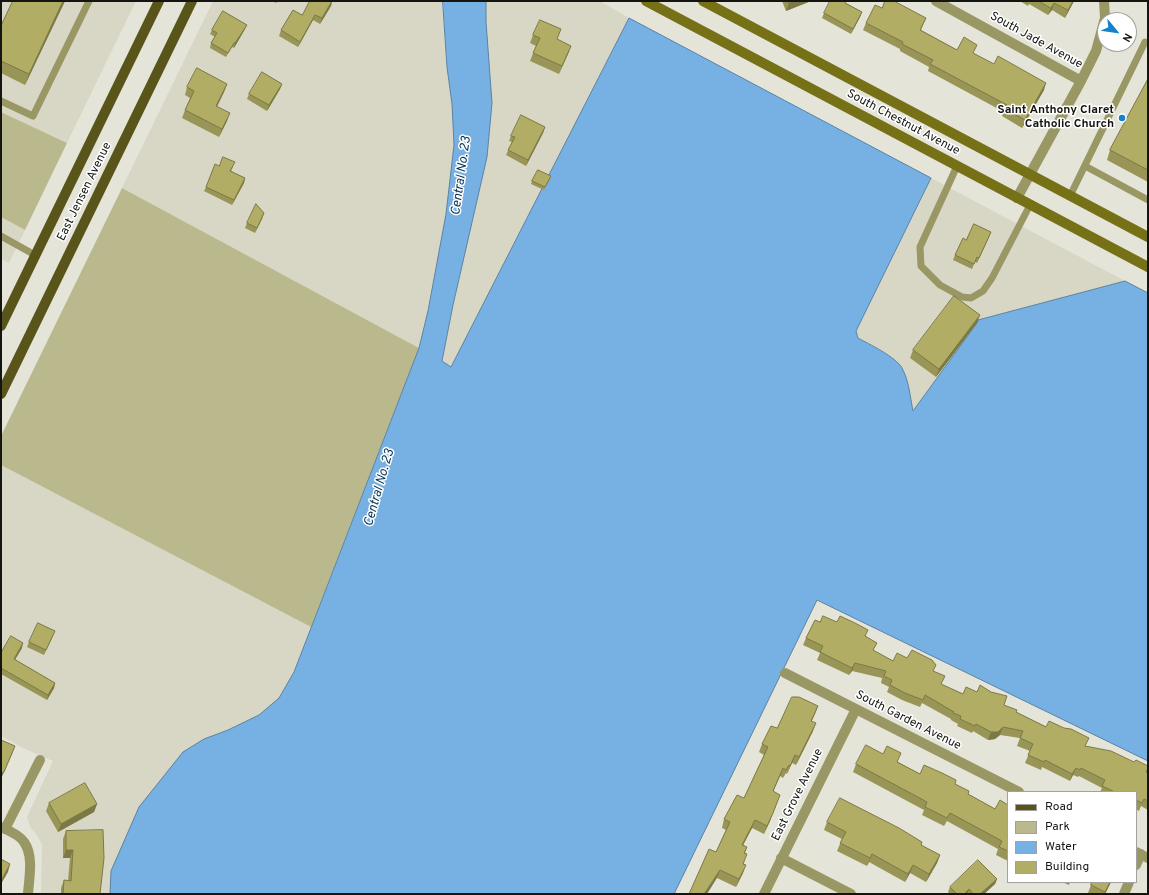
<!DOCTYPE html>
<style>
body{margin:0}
#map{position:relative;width:1149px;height:895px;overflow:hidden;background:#e5e4d9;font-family:Overpass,sans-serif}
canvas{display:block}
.frame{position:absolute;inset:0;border:2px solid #141410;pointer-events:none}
.legend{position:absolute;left:1007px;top:791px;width:130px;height:92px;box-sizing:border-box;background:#fff;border:1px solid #a1a19f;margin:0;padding:5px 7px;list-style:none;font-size:12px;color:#141410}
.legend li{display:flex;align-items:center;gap:8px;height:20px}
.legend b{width:20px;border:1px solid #a1a19f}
.north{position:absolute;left:1097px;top:12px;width:40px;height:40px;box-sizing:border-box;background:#fff;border:1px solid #a1a19f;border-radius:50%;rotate:119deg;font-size:11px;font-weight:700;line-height:16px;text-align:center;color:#141410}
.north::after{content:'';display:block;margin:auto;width:14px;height:18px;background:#1582cc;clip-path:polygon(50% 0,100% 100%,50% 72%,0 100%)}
</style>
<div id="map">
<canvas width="1149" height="895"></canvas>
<div class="frame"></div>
<ul class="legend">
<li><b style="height:5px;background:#59551a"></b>Road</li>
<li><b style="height:11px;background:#bab98e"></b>Park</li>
<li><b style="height:11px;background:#77b1e3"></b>Water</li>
<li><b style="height:11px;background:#b1ad64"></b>Building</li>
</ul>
<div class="north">N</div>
</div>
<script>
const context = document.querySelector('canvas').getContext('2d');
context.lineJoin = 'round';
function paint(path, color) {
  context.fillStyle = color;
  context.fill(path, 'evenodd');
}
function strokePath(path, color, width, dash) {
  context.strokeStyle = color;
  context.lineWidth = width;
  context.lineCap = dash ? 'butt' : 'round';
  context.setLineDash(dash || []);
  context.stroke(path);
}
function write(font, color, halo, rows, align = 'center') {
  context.font = font + ' Overpass,sans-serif';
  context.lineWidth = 3;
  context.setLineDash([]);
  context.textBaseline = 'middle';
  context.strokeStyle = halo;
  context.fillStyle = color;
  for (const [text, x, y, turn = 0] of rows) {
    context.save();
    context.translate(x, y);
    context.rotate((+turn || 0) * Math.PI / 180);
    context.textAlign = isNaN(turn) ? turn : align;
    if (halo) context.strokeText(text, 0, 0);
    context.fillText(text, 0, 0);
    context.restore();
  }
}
const built = new Path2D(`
 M1 1H136L67 143 1 112Z
 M213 1H443L447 67 452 104 454 145 446 214 428 311 419 348 122 188Z
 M486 1H600L629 18 451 368 442 361 453 305 487 157 492 103 486 22Z
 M931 178 1125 281 978 320 977 323 913 411 907 381 885 353 858 337 856 331Z
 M1 217 25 230 9 263 1 259Z
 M1 465 311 627 294 672 279 698 259 715 228 730 204 739 111 871 110 894H41L42 845 37 835 30 827 27 817 53 761 25 749 1 736Z`);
const green = new Path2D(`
 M1 112 67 143 25 230 1 217Z
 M122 188 419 348 311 627 1 465V436Z`);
const water = new Path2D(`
 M443 1H486V22L492 103 487 157 453 305 442 361 451 367 629 18 931 178 856 331 858 338C869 344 896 357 902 368 909 381 910 396 913 411L977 323 978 320 1125 281 1148 293V761L817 600 674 894H110L111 871 139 807 183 752 204 739 228 730 259 715 279 698 294 672 419 348 428 311 446 214 454 145 452 104 447 67Z`);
const lane = new Path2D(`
 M1 101 33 116 89 1
 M957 166 920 247 921 266 940 285 962 297 971 298 983 291 992 278 1030 205
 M1085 166 1148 200
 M1070 196 1145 42 1148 43
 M1 236 35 255`);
const street = new Path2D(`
 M936 1 1081 81
 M1017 198 1081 81 1096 51 1105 18 1104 1
 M785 673 1019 792
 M1 827C8 830 20 835 24 842 34 856 29 878 28 894
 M5 829 40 760
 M1136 852 1148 858
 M781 858 851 894
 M1136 865 1141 854
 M764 894 856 709
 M1124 894 1129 882`);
const secondary = new Path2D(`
 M646 1 1148 267
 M703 1 1148 237`);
const primary = new Path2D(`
 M1 326 159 1
 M1 394 192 1`);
const wall = new Path2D(`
 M13 1H65L25 85 1 73V26Z
 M272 1H278L276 3Z
 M332 1 331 6 320 24 313 20 298 47 279 36 281 30 302 15Z
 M782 1H811L786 11Z
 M1020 1H1074L1065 18 1052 10 1048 15 1029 4 1028 6Z
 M846 3 862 12 860 17 851 34 822 18 824 13Z
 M882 8 926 18 921 30 957 50 974 54 1044 90 1022 128 1002 116 1004 112 928 71 929 67 900 51V49L863 30 866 23Z
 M245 29 234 48 232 47 226 57 210 48 211 43 215 37 210 34 212 30Z
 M533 35 557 39 571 46 559 74 530 61 536 46 530 43Z
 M1148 79V182L1107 160 1110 150Z
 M227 84 224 92 217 107 227 121 219 137 182 118 185 110 190 98 185 95 187 87Z
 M282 84 280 89 267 111 247 99 249 94Z
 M545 127 543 133 526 166 506 155 512 142 509 141 511 136Z
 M219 166 233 167 231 171 245 178 244 183 232 205 204 191 206 187Z
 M550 179 544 190 531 184 532 181Z
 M264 213 255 233 245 228 247 223Z
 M991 232 977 263 975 262 972 269 953 260 955 255 966 240Z
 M977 323 936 377 910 358 913 350Z
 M820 622H837L866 636 874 651 893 661 934 671 942 685 963 694 1004 705 1016 712 1086 746 1134 762 1148 768 1146 773H1148V810L1141 806 1139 811 1136 809V792H1100L1102 788 1079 776 1078 777 1073 775 1070 781 1042 767 1041 770 1025 763 1030 751 1017 746 1020 738 1000 735 995 739 988 740 973 731 972 733 957 726 958 724 951 720V719L922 703 920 707 902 700 887 692 889 687 881 683 882 678 852 671 849 675 817 660 820 653 803 645 806 638Z
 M53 636 44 655 27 647 29 642Z
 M22 648 15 660 55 683 54 688 47 700 1 674V653Z
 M818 706 811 721 813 731 796 765 792 763 787 774 786 773 783 778 780 776 773 791 770 821 764 834 752 828 743 845 747 847 745 853 743 873 736 887 717 878 716 852 726 830 722 828 724 819 744 798 764 755 759 752 762 744 777 728Z
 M883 754 898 762 920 774 955 784 968 794 995 809 1008 805V861L996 855 998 849 947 821 944 826 922 815 924 810 853 772 856 764Z
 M49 803 97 804 94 812 58 832 46 811Z
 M827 822 922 842 921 845 940 855 937 863 926 882 910 873 905 882 869 862 867 866 837 851 842 839 824 830Z
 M66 831 100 894H61V888L64 880 68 881 70 858H63V839Z
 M997 879 995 884 984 894H950L948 892 950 887Z
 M1062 882H1070L1069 885Z
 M1092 882H1111L1105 894H1090L1088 893Z`);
const shadedWall = new Path2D(`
 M63 1H65L25 85 29 74Z
 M332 1 331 6 320 24 322 18Z
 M795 1H811L786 11 789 3Z
 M1073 1H1074L1065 18 1068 10Z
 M1054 3 1052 10 1048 15 1051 8Z
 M862 12 860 17 851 34 853 29Z
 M315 15 313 20 298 47 300 42Z
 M247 25 245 29 234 48 235 43Z
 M571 46 568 54 559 74 562 66Z
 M1046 83 1044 90 1022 128 1025 120Z
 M227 84 224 92 213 114 216 106Z
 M282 84 280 89 267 111 269 105Z
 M230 113 227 121 219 137 222 129Z
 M545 127 543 133 526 166 528 160Z
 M245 178 244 183 232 205 234 200Z
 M264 213 262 219 255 233 257 228Z
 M991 232 989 237 977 263 979 258Z
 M980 315 977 323 936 377 939 369Z
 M23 643 22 648 12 664 14 659Z
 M855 663 852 671 849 675 852 668Z
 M55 683 54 688 47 700 48 695Z
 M818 706 815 714 808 729 811 721Z
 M816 723 813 731 796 765 799 757Z
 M1003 727 1000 735 995 739 988 740 991 732Z
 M15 746 12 754 1 779V773Z
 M795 755 792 763 787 774 790 766Z
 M783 768 780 776 770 799 773 791Z
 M1076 768 1073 775 1070 781 1072 774Z
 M780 795 770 821 764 834 767 826Z
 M97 804 94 812 58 832 61 824Z
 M755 820 752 828 739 853 742 845Z
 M66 850H73L70 858H63Z
 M872 854 869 862 867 866 870 858Z
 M940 855 937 863 926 882 929 874Z
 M10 864 8 872 1 884V881Z
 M746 865 743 873 736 887 739 879Z
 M913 865 910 873 905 882 908 874Z
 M720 870 717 878 707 894H704Z
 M997 879 995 884 984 894H980Z
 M1110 882H1111L1105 894H1104Z
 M969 889 967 894H964Z`);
const building = new Path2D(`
 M13 1H63L29 74 1 61V26Z
 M310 1H332L322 18 315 15 300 42 281 30 293 10 302 15Z
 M788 1H795L789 3Z
 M830 1H846L845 3 862 12 853 29 824 13Z
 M885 1H894L926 18 920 30 957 50 964 37 977 45 973 53 994 64 998 56 1046 83 1025 120 1005 109 1007 105 930 64 933 60 902 44 903 42 866 23 875 5 882 8Z
 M1039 1H1073L1068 10 1054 3 1051 8Z
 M223 11 247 25 235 43H234L228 53 211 43 217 33 212 30Z
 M540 20 561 29 557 39 571 46 562 66 533 53 540 38 533 35Z
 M197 68 227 84 216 106 230 113 222 129 185 110 194 91 187 87Z
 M262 72 282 84 269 105 249 94Z
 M1148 79V170L1110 150Z
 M521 115 545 127 528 160 508 150 515 137 511 136Z
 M223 157 235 162 230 171 245 178 234 200 206 187 215 164 219 166Z
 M538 170 551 176 545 187 532 181Z
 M256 204 264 213 257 228 247 223Z
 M974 224 991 232 979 258 977 257 974 264 955 255 963 238 966 240Z
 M954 296 980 315 939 369 913 350Z
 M823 616 837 622 840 616 855 623 868 630 865 636 877 643 873 650 893 661 897 653 907 658 912 650 932 660 936 665 933 671 945 676 941 684 963 694 966 687 977 692 980 685 991 692 1007 696 1004 705 1017 710 1016 712 1046 727 1049 721 1064 728 1071 729 1089 738 1085 746 1111 751 1134 762 1136 760 1148 766V768L1146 772 1148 773V801L1144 799 1142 803 1136 800V792H1115L1102 786 1105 780 1081 768 1080 770 1076 768 1072 774 1045 760 1044 762 1028 755 1033 744 1020 738 1023 731 1003 727 998 732H991L976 724 975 726 960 719 961 716 953 713 954 712 925 695 923 700 905 693 890 685 892 680 884 676 886 671 855 663 852 668 820 652 823 646 806 638 815 620 820 622Z
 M38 623 55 631 46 650 29 642Z
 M11 636 23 643 14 659 55 683 48 695 1 668V653Z
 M792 697H799L818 706 811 721 816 723 799 757 795 755 790 766 789 765 786 770 783 768 773 791 780 795 773 813 767 826 755 820 742 845 747 847 744 853 747 854 743 864 746 865 739 879 720 870 704 894H689L709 849 716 852 730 822 724 819 737 795 744 798 768 747 762 744 771 726 777 728Z
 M1 740 15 746 4 772 1 773Z
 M866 745 883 754 887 746 901 753 897 762 920 774 924 765 942 773 956 780 955 784 969 791 968 794 995 809 1000 800 1008 805V851L999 847 1002 841 950 813 947 818 925 807 927 802 856 764Z
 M85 783 97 804 61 824 49 803Z
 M840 798 899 828 922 842 921 845 940 855 929 874 913 865 908 874 872 854 870 858 840 843 846 832 827 822Z
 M103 830 104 858 100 894H63L64 880 71 881 73 850H66V831Z
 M1 859 10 864 1 881Z
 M978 860 997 879 980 894H973L969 889 964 894H957L950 887Z
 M1092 882H1110L1105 892 1091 885Z`);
const markers = [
 [1122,118,4,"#1582cc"]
];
const streetNames = [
 ["South Jade Avenue",1036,41,29],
 ["South Chestnut Avenue",903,123,28],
 ["East Jensen Avenue",85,192,-64],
 ["South Garden Avenue",908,721,27],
 ["East Grove Avenue",798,795,-64]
];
const poiNames = [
 ["Saint Anthony Claret",1114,111],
 ["Catholic Church",1114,125]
];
const waterNames = [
 ["Central No. 23",462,176,-82],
 ["Central No. 23",380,488,-74]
];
paint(built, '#d8d7c5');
paint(green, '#bab98e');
paint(water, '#77b1e3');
strokePath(water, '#5982a4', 1);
strokePath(lane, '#999764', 7);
strokePath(street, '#999764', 10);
strokePath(secondary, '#767117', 10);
strokePath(primary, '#59551a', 10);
paint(wall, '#989556');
paint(shadedWall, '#7c7946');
paint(building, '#b1ad64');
strokePath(building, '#7c7946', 1);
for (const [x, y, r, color] of markers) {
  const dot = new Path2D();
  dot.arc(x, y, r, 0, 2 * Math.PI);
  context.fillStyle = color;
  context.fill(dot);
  strokePath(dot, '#fff', 1.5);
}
write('12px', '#141410', '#fff', streetNames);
write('bold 12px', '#141410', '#fff', poiNames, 'right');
write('italic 13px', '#053354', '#fff', waterNames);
</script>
